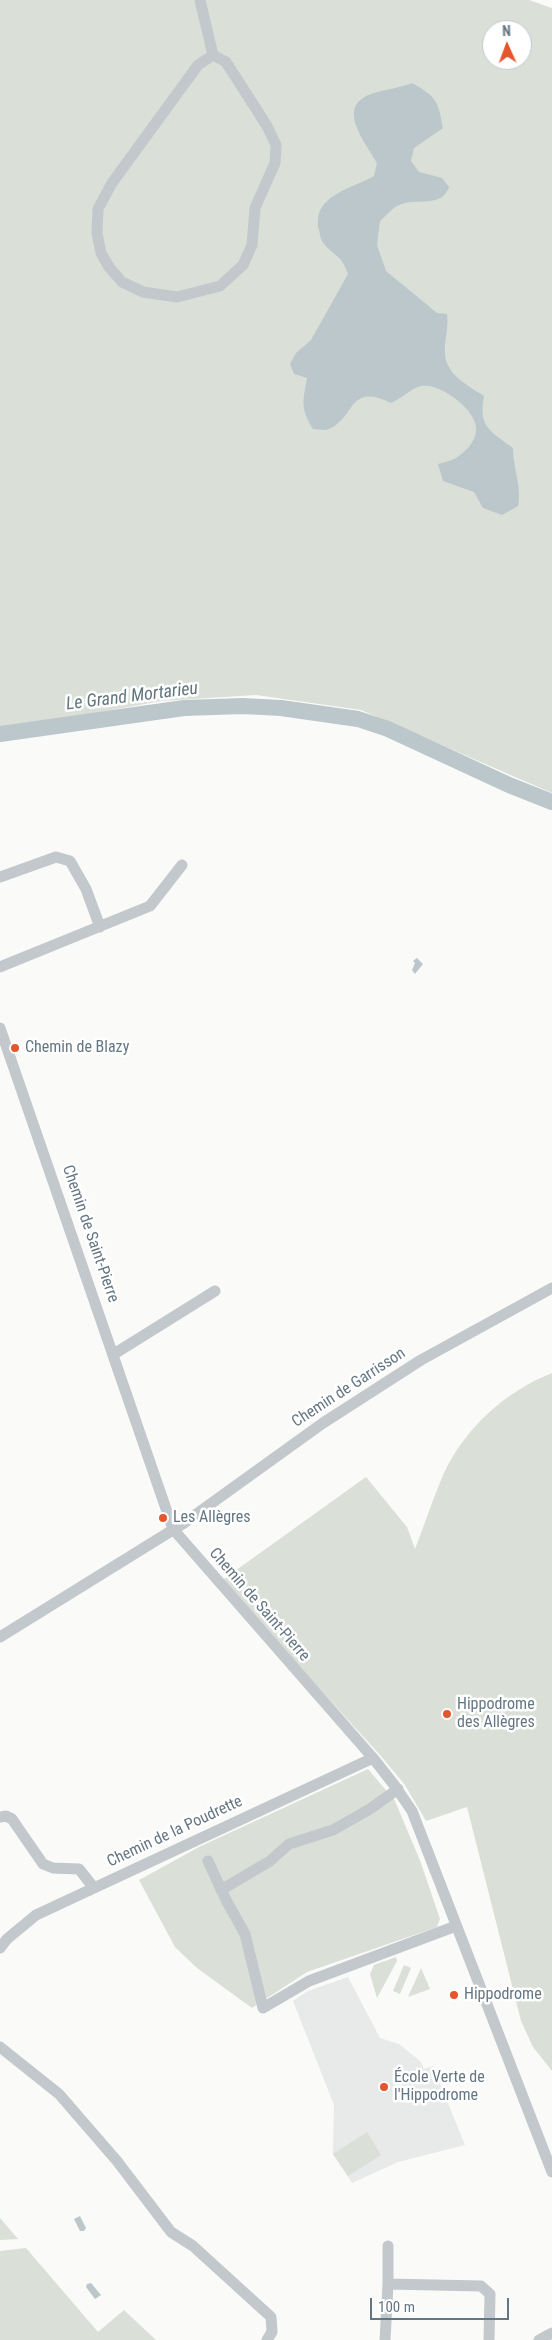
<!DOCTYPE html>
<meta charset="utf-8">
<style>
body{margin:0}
#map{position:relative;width:552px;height:2340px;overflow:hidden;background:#fafaf8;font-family:"Roboto Condensed",sans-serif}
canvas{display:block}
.north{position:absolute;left:482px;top:20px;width:50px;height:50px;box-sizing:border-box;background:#fff;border:1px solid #c1c8cd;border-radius:50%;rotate:358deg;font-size:14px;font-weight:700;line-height:20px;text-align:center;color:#657683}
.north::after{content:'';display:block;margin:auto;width:18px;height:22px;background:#e4572e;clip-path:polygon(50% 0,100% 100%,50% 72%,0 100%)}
.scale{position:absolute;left:370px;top:2298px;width:139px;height:22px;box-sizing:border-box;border:2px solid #657683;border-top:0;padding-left:6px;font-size:15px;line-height:18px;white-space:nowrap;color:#657683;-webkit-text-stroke:4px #fff;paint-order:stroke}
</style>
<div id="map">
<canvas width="552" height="2340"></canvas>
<div class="north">N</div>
<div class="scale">100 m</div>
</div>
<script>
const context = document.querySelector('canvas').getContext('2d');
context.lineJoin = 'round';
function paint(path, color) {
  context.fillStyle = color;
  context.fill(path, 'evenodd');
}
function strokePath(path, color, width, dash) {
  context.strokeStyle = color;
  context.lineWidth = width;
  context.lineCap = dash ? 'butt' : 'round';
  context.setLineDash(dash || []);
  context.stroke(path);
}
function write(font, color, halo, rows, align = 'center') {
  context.font = font + ' "Roboto Condensed",sans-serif';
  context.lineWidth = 5;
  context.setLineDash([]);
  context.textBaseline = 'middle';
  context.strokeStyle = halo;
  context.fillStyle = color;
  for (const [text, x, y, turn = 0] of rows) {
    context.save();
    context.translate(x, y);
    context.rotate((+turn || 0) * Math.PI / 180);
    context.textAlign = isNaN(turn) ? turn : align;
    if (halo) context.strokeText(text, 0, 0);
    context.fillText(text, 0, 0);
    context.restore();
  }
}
const built = new Path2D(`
 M348 1977 380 2038 399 2044 420 2061 424 2069 433 2066 465 2145 398 2162 352 2183 333 2154 334 2105 293 2001 308 1991Z`);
const green = new Path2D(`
 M0 0H529L552 8V793L361 710 256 695 161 701 24 726H0ZM492 30H522V60H492Z
 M552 1373V2071L533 2047 521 2021 467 1807 426 1821 405 1785 380 1755 221 1581 366 1477 407 1527 415 1549C425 1524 433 1498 444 1473 466 1427 505 1392 552 1373Z
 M368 1769 395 1801 421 1863 440 1919 437 1927 307 1972 252 2008 197 1968 175 1947 139 1880 201 1846Z
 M396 1957 397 1961 377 1998 370 1974 374 1965Z
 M404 1965 411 1968 400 1994 393 1991Z
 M421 1968 430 1989 408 1997Z
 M367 2132 381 2155 348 2176 333 2154Z
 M0 2218 18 2239 0 2240Z
 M26 2248 98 2332 124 2310 156 2340H0V2251Z`);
const water = new Path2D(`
 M412 83C437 97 438 101 443 128L414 148 411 161 419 172 442 178 449 187C441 209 417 197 399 205 392 208 386 216 380 221L377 245 386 271 437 313 447 314C449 328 444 341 445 354 446 375 469 386 484 396 478 427 490 431 513 448 513 468 522 487 518 506L502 515 483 508 474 492 443 481 438 464C444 462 451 461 456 458 465 452 475 443 476 431 479 411 440 382 421 386 410 389 401 399 391 403 348 382 356 417 329 429 324 431 318 429 313 429 300 408 303 401 307 378L294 374 290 364 296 353 311 340 348 274C342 254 331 255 322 241 320 238 320 233 319 230 311 196 351 189 374 176L377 163C364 140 334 105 374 93 387 89 400 88 412 83Z
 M417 958 423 964 415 974 412 970 415 963 413 961Z
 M80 2216 86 2228 84 2231H80L74 2219Z
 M91 2283 101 2295 95 2299 86 2287 87 2284Z`);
const river = new Path2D(`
 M0 734 184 708 243 706 281 708 358 719 388 729 509 785 552 802`);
const street = new Path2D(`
 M200 0 213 55 226 62 267 126 276 145 275 163 255 208 252 245 243 265 220 286 177 297 143 292 122 282 109 267 101 253 97 233 98 209 112 183 198 65 213 55
 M0 877 56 857 70 861 86 889 100 927
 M0 967 150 906 182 865
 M0 1028 173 1529 373 1758 395 1786 412 1811 552 2172
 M114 1354 215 1291
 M0 1637 184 1523 323 1423 421 1360 552 1288
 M0 1817 6 1816 12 1819 43 1864 53 1868 79 1869 94 1888
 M208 1861 226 1900 245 1934 263 2008 309 1981 456 1926
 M221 1890 270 1861 289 1844 333 1830 370 1809 398 1789
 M0 1948 7 1939 36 1915 373 1758
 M0 2047 59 2094 117 2161 171 2232 193 2246 271 2317 272 2332 267 2340
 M388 2246V2284
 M385 2340 388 2284 481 2286 490 2294 489 2340
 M539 2340 552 2333`);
const markers = [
 [15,1048,5,"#e4572e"],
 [163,1518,5,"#e4572e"],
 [447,1714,5,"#e4572e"],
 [454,1995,5,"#e4572e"],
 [384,2087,5,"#e4572e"]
];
const poiNames = [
 ["Chemin de Blazy",25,1048],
 ["Les Allègres",173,1518],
 ["Hippodrome",457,1705],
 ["des Allègres",457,1723],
 ["Hippodrome",464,1995],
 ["École Verte de",394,2078],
 ["l'Hippodrome",394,2096]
];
const streetNames = [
 ["Chemin de Saint-Pierre",90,1234,71],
 ["Chemin de Garrisson",349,1388,-33],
 ["Chemin de Saint-Pierre",259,1605,49],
 ["Chemin de la Poudrette",175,1832,-25]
];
const waterNames = [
 ["Le Grand Mortarieu",132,697,-7]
];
paint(built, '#e8e9e9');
paint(green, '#dadfd7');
paint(water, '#bbc7cb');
strokePath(river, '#bbc7cb', 16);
strokePath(street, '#c3c8cc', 11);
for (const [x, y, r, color] of markers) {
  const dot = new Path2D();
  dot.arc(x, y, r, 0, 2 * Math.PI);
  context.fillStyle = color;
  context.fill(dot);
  strokePath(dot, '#fff', 2);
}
write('16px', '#657683', '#fff', poiNames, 'left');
write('16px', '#657683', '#fff', streetNames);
write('italic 18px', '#60757c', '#fff', waterNames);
</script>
